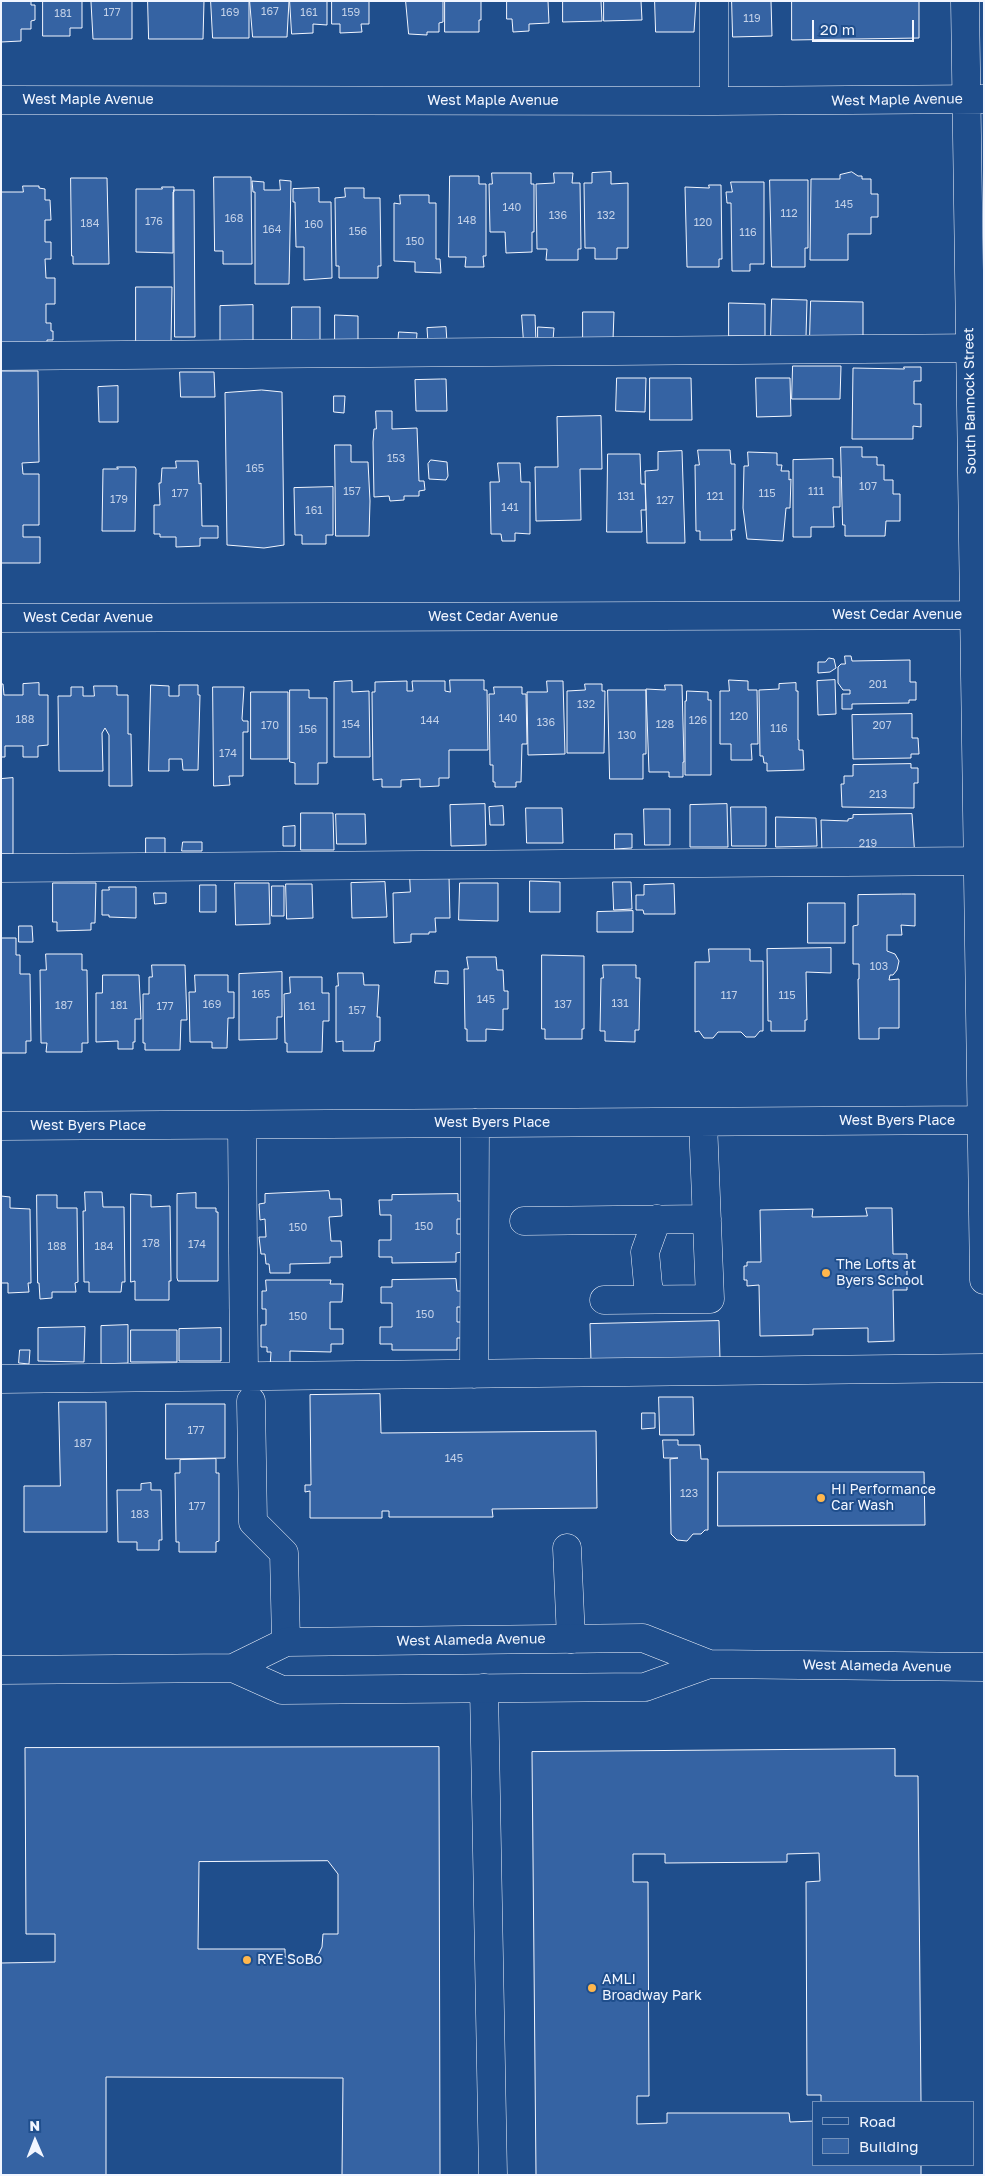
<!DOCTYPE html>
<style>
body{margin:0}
#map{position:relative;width:985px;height:2176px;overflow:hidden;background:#1f4e8c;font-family:"Golos Text",sans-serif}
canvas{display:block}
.frame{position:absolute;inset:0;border:2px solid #f2f6ff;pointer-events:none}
.legend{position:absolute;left:812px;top:2101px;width:162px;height:65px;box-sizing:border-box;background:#1f4e8c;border:1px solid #7391ba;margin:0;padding:6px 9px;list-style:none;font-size:15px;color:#f2f6ff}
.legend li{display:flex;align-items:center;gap:10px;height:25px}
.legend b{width:25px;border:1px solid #7391ba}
.north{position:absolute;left:10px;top:2116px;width:50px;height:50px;-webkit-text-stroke:4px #1f4e8c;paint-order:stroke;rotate:359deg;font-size:14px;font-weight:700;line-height:20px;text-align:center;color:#f2f6ff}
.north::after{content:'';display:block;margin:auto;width:18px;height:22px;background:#f2f6ff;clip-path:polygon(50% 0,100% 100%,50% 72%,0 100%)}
.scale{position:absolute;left:812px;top:20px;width:102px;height:22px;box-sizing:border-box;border:2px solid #f2f6ff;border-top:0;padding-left:6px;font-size:15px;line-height:18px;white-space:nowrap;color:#f2f6ff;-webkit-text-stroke:4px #1f4e8c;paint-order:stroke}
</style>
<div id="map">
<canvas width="985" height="2176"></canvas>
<div class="frame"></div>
<ul class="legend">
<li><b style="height:6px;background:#1f4e8c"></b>Road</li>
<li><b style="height:14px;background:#3563a3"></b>Building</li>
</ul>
<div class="north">N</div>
<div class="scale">20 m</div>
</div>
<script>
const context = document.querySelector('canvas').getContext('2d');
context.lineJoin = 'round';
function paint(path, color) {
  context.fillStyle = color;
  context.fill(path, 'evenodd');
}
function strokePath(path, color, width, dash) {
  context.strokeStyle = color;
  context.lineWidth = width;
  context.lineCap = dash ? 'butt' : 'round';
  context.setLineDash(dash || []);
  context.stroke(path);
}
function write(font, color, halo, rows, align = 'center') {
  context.font = font + ' "Golos Text",sans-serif';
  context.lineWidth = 4;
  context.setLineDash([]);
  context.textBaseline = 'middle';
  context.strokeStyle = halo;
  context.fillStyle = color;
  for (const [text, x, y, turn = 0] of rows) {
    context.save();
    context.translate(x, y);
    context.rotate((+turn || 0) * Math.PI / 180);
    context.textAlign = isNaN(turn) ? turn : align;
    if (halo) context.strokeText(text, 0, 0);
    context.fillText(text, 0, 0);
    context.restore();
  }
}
const building = new Path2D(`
 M1 1H31V5H35V20L31 21V29H21V41L1 42Z
 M43 1H82V28H70V36H43Z
 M90 1H132V39H93L91 2Z
 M148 1H204L203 39H149Z
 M211 1H249V38H213Z
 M250 1H289L287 37H253Z
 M290 1H327V25L313 24V33L292 34Z
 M332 1H369V24H361L362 32 340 33V24H332Z
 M406 1H443V22L439 23V32H427V35L409 34Z
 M445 1H481V20H479V32H445Z
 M507 1H548L549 23 529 24V31L513 32 512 19H507Z
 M563 1H601L602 21 563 22Z
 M604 1H641L642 20 604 21Z
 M655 1H696L694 32H656Z
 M732 1H771L772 36 733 37Z
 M792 1H919V38L792 40Z
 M611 172V184L628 183V248H617V259H595V248H585L584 183H592V173Z
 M852 172 858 176H862V179H871V194H878V217H871V234H848V260H810L811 179H840V175Z
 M492 173H531V184H534V232H532V252L506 253 505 232H490L489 184H492Z
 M554 173H573L572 183H580L581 249H578V260H546L547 249H537L536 184 554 183Z
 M450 176H479V184H486V256H483L484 267H465L466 257H449Z
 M214 177H251L252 264H223V251H215Z
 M71 178H107L109 264H73V256H72Z
 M280 180 291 181 289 284H255V192H253L252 181 264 182V190H280Z
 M770 180H808V248H805V267H772Z
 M731 182H764V264H750V271H732L731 203H727L726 192H732Z
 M709 185H721L722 259H719V267H687L685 187 709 188Z
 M23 186H39V188L45 189V200H50L51 220H45V242H51V259H45L46 278H55V304H46V323H51V331H53V340H47V352H1V192H23Z
 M162 187H174V192H173V253L136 252V189H162Z
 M319 188V202H331L332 278 304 280V247H296L295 202H293V189Z
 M345 188H364V198H380L381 266H378V278H339V266H336L335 198 345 197Z
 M174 190H194L195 337H175Z
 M400 195H429V203H436V259H440L441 273 415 272V262L394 261V203L400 204Z
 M136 287H172L171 344H136Z
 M772 299 807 300 806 337 771 336Z
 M811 301 863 302V338L810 337Z
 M729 303 765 304V336H729Z
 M253 305V341H220V306Z
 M292 307H320V341H292Z
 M583 312H614L613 340H583Z
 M335 315 358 316V344H335Z
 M522 315H535L536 343H524Z
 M446 327 447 343H428L427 328Z
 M538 327 554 328 553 340 538 339Z
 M399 332 417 333 416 346 398 345Z
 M793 366H841L840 399H792Z
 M904 367H921V381H914V404H921V427L913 426V439H852L853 368 904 369Z
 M1 371H38L39 462 22 463 23 474H39V525H23V537H40V563H1Z
 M180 372H214L215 397H181Z
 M617 378H646L645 412 616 411Z
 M650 378H691L692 420H650Z
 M756 378H790L791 416 757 417Z
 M441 379H446L447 411H416L415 380Z
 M118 386V422H99L98 387Z
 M262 390 282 392 284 545 264 548 227 545 225 393Z
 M334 396H345L344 413 334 412Z
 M376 411H392V429L417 428 419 481H424L425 490 419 491V496H404V500L390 501 389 496 374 497 373 442 374 429H376Z
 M601 416 602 469H580L581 520 536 521 535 467H558L557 417Z
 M335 445H351V462H368L370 501 369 536H336Z
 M841 447H862V457H877V465H884V480H893V494H900V521H886L885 536H845V525H843Z
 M698 450H730L731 464H735V530H731L732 540H700V531H696L695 465H699Z
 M682 451 685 543H647L645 471 658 470V452Z
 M748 452 777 453V465H782L781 471H789V480L791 479 790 508H786L783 541 747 539 743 508 744 466H748Z
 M608 454H640L641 484H645L646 510H641L642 532H607Z
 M833 459V477H840V507H833L834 527H811V537H793V460Z
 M431 460 447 462 448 476 446 480 429 479 428 464Z
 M176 461H198L199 484 201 483 202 526H218V538H200V546L176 547V537H160V534H154V505H160L159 483H161L162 468H176Z
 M498 463H520L521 482H530V534L515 533V541H502L501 534H491L490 482H499Z
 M117 467H135L136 469 135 531H102L103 469H118Z
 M333 487V535H326V544H302V535H295L294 488Z
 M845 656H851L852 661 910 660V682H916V700H909V703L852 704V709H842V694H850V690H843L838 683V667L841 664H845Z
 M829 658 834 659 836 668 830 672 818 673V662H825Z
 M450 680H484V690H487L488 750H449V778H439V786L420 787V779L401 780V787H382V779L373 780 372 692H375V682L407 681V691H413L412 681H445V691L450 692Z
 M729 680 748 681V690H757L758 744H751L752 760H731V744H720V691H729Z
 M835 680 836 714 818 715 817 681Z
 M352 681V692L369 691 370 757H334V682Z
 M547 681H563L565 754 528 755 527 692H547Z
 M39 683V695H48V745L38 746V757H23V746H5V757H1V684H3L4 695H23V684Z
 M796 683V691H798V740H799V750H803L804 770 767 771V763H764L763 756H760L759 690 779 689V684Z
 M585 684H602V691H605L604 753H567V691L585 690Z
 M151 685 169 686V696H179V685H198V695H200L198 770H183L182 759H169V771H149Z
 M665 685H682L684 762H683V777H669V772H649L646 689 665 690Z
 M94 686H117V695H128V734H131L132 786H109V735L105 728 102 733 103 771H59L58 696H71V687H83V696H94Z
 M213 687H244L242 719 243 721H248V732H243V776H229L230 785 214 786Z
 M494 687H522V694H526L527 744H522L521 782H516V787H495V782H493V765H490L489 694H494Z
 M290 690H309V698H327V763H318V784H295V763L290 762Z
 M608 690H646V754H643V779H610Z
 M687 691 708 692V700H711V775H685V701H686Z
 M251 692H288V759H251Z
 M912 714V738H918L919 754H911V758L853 759 852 715Z
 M911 764V768H918V783H914V808L842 807 841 784H844V776H853V765Z
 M13 778V854H1V779Z
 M485 804 486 845 451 846 450 805Z
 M727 804 728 847H690V805Z
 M503 806 504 825H490L489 807Z
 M731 807H766V846H732Z
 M526 808H562L563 843H527Z
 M644 809H670V845H645Z
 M301 813H333L334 850H301Z
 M336 814H365L366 844H337Z
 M912 814 915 858 822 854 821 820 848 821V819L853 818V815Z
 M776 817 816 818 817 846 776 847Z
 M295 826V846H283V827Z
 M615 834H632V848L615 849Z
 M146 838H165V855H146Z
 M183 842H202V851H182Z
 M410 876H449L450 918H435L436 932H429V934H411V942L394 943 393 893 410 892Z
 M530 881 560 882V912H530Z
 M385 882 387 917 352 918 351 883Z
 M613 882H631L632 909 614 910Z
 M53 883H96L95 923H91V930L57 931V922H53Z
 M235 883H269L270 924 236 925Z
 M460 883H498V921L459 920Z
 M286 884H312L313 918 287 919Z
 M674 884 675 914H644L643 910H636V895H644V885Z
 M200 885H216V912H200Z
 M272 886H284V916H272Z
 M109 887H136V918L109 917V915H102V890H109Z
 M154 893H166V903L155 904Z
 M902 894H915V926L901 925 902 935H887V951L895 954 899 961 897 970 893 975H890L889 980 899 979V1028H879V1039H859L858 979H859V964H853V926L858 925V895Z
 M808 903H845V943H808Z
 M633 911V932H597V912Z
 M19 926H32L33 942H19Z
 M1 938H16V955H20V974H30L31 1041H26V1053H1Z
 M831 948V973L806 972 807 1020H805V1031H771V1021H768L767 949Z
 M709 949H750V961H763V1031H760L755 1037H746L741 1032H718L713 1038H704L699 1031 695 1032V962H709Z
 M46 954H82V970H87L88 1043H82V1052H46L47 1043H41L40 970H46Z
 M542 955 584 956V1029H582V1039H545V1029H542Z
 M467 957H496L497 970H503L504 991H508V1009H503V1030L486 1029V1041H467V1029H465L464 969H468Z
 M152 965H185L187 1020H181L180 1050H145V1043H143V994H149V977H152Z
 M603 965H636V978H640L639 1030H635V1042L605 1041V1031H600L601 978H603Z
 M436 971H448V984L435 983Z
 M282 972V1017H277V1039L239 1040V974Z
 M338 973H363L364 985H379L377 1017H380V1041L375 1042 374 1051H343V1041L336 1042V986H338Z
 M103 975H139L141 1019H135V1042H133V1049H118V1041L96 1042V993H102Z
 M195 975H228V992H234V1018H228L227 1048H212V1042H190L189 992H195Z
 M290 977H322V993H329V1021H323L322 1052H287V1043H285L284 994 290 993Z
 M329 1191 330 1199H341L342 1216 329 1217 331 1241H341L342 1257H330V1263L290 1264V1273H270L269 1264H266L265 1254H261L259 1237H266L265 1219 260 1220 259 1204 265 1203V1194Z
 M85 1192H102L103 1207H124L125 1282H122L121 1292H89V1282H84L83 1211H85Z
 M196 1193V1208H216V1212H218V1281H178L177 1278V1194Z
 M131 1194 151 1195V1207L170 1206 171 1281H169V1300H135V1281L131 1282Z
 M458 1194V1201H462V1219H457V1234H462V1252L456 1253V1262L392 1263V1257H379V1240H391V1215H380L379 1200H392V1195Z
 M37 1195H57V1208H77L78 1282 75 1283 76 1292H52V1298L40 1299 39 1283H38Z
 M1 1196 10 1197V1208L30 1209 31 1283H28L29 1292 8 1293V1283H1Z
 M866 1208H892L893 1254H907V1290H893L894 1341 868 1342V1328L813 1329V1335L760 1336 759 1285 747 1286V1280H744V1266H747V1262H761L760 1210 813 1209 812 1217 867 1216Z
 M456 1279 457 1291H461L462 1307H457V1322H461L462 1338H457V1350H392V1344H380V1327H392V1303H381V1287H392V1280Z
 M266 1280H331L330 1284H343L342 1302H330V1329H343V1344H331V1352L290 1351V1368L270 1367 271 1352H267V1347H261V1325H266V1309H262V1291H266Z
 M719 1321 720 1360 591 1362 590 1324Z
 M128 1325V1363L101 1364V1326Z
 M85 1327 84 1362 38 1361V1328Z
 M221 1328V1361H179V1329Z
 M131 1330H177V1362H131Z
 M20 1350H30L29 1364 19 1363Z
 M380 1394 381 1433 596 1431 597 1508 492 1509 493 1517H389V1511H382V1518H310V1491L305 1492V1485H311L310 1395Z
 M659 1397H693L694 1435H660Z
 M59 1402H106L107 1532H24V1486H60Z
 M166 1404H225V1458L166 1459Z
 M642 1413H655V1428L642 1429Z
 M663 1440H678V1445H700L701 1459H708V1530H705L701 1534H693L687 1541 677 1540 671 1534 670 1459 678 1458H664Z
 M216 1459V1473H219V1541L216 1542V1552H179V1542H176L175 1473H180V1460Z
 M718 1472H924L925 1525 718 1526Z
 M151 1483V1490H161L162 1540H159V1550H137V1542H118L117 1490H141V1484Z
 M439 1747 440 2175H342L343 2078 106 2077V2175H1V1963L55 1962V1934H26L25 1748ZM328 1861 338 1874V1934H323L322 1947 317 1957H285V1949H198L199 1862Z
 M895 1749V1776H918L921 2102H821V2095H807L806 1882 820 1881 819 1853 787 1854V1862L665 1863V1854H633V1882H648L649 2096H637V2124L667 2123V2113H789L790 2122 814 2121V2165H921V2175H536L532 1752Z`);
const minor = new Path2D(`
 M714 1V101
 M965 1 984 1280
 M1 100 714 101 984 99
 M1 356 984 348
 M1 618 984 615
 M1 868 984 861
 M242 1125 244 1376
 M1 1126 984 1120
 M524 1221 707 1219
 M652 1299 648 1285 645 1252 657 1219
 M604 1300 710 1299 703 1122
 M474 1374 475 1123
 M1 1379 984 1368
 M251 1401 253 1522 284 1553 286 1642
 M567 1548 571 1639
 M484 1688 493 2175`);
const major = new Path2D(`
 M233 1668 282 1690 645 1687 709 1664 984 1667
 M1 1670 233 1668 286 1642 643 1638 709 1664`);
const markers = [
 [826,1273,5,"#ffb74d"],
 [821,1498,5,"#ffb74d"],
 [247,1960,5,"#ffb74d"],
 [592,1988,5,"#ffb74d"]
];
const numberNames = [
 ["167",270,12],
 ["177",112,13],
 ["169",230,13],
 ["161",309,13],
 ["159",351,13],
 ["181",63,14],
 ["119",752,19],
 ["145",844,205],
 ["140",512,208],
 ["112",789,214],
 ["136",558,216],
 ["132",606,216],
 ["168",234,219],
 ["148",467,221],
 ["176",154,222],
 ["120",703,223],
 ["184",90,224],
 ["160",314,225],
 ["164",272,230],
 ["156",358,232],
 ["116",748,233],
 ["150",415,242],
 ["153",396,459],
 ["165",255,469],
 ["107",868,487],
 ["157",352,492],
 ["111",816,492],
 ["177",180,494],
 ["115",767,494],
 ["131",626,497],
 ["121",715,497],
 ["179",119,500],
 ["127",665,501],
 ["141",510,508],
 ["161",314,511],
 ["201",878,685],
 ["132",586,705],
 ["120",739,717],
 ["140",508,719],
 ["188",25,720],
 ["144",430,721],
 ["126",698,721],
 ["136",546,723],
 ["154",351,725],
 ["128",665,725],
 ["170",270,726],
 ["207",882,726],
 ["116",779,729],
 ["156",308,730],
 ["130",627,736],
 ["174",228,754],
 ["213",878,795],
 ["219",868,844],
 ["103",879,967],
 ["165",261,995],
 ["117",729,996],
 ["115",787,996],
 ["145",486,1000],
 ["131",620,1004],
 ["169",212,1005],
 ["137",563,1005],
 ["187",64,1006],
 ["181",119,1006],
 ["177",165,1007],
 ["161",307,1007],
 ["157",357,1011],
 ["150",424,1227],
 ["150",298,1228],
 ["178",151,1244],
 ["174",197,1245],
 ["188",57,1247],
 ["184",104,1247],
 ["150",425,1315],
 ["150",298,1317],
 ["177",196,1431],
 ["187",83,1444],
 ["145",454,1459],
 ["123",689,1494],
 ["177",197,1507],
 ["183",140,1515]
];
const streetNames = [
 ["West Maple Avenue",88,100],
 ["West Maple Avenue",897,100,-1],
 ["West Maple Avenue",493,101],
 ["South Bannock Street",970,401,-91],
 ["West Cedar Avenue",897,615],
 ["West Cedar Avenue",493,617],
 ["West Cedar Avenue",88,618],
 ["West Byers Place",897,1121],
 ["West Byers Place",492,1123],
 ["West Byers Place",88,1126],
 ["West Alameda Avenue",471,1640,-1],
 ["West Alameda Avenue",877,1666,1]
];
const poiNames = [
 ["The Lofts at",836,1265],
 ["Byers School",836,1281],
 ["HI Performance",831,1490],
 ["Car Wash",831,1506],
 ["RYE SoBo",257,1960],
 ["AMLI",602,1980],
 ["Broadway Park",602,1996]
];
paint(building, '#3563a3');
strokePath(building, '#f2f6ff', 1);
strokePath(minor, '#f2f6ff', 29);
strokePath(major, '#f2f6ff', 29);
strokePath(minor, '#1f4e8c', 28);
strokePath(major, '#1f4e8c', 28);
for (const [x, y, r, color] of markers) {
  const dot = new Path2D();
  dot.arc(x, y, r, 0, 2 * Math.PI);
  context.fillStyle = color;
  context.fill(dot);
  strokePath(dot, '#1f4e8c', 2);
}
write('11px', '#c3d1e8', null, numberNames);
write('14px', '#f2f6ff', '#1f4e8c', streetNames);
write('14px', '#f2f6ff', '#1f4e8c', poiNames, 'left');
</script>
